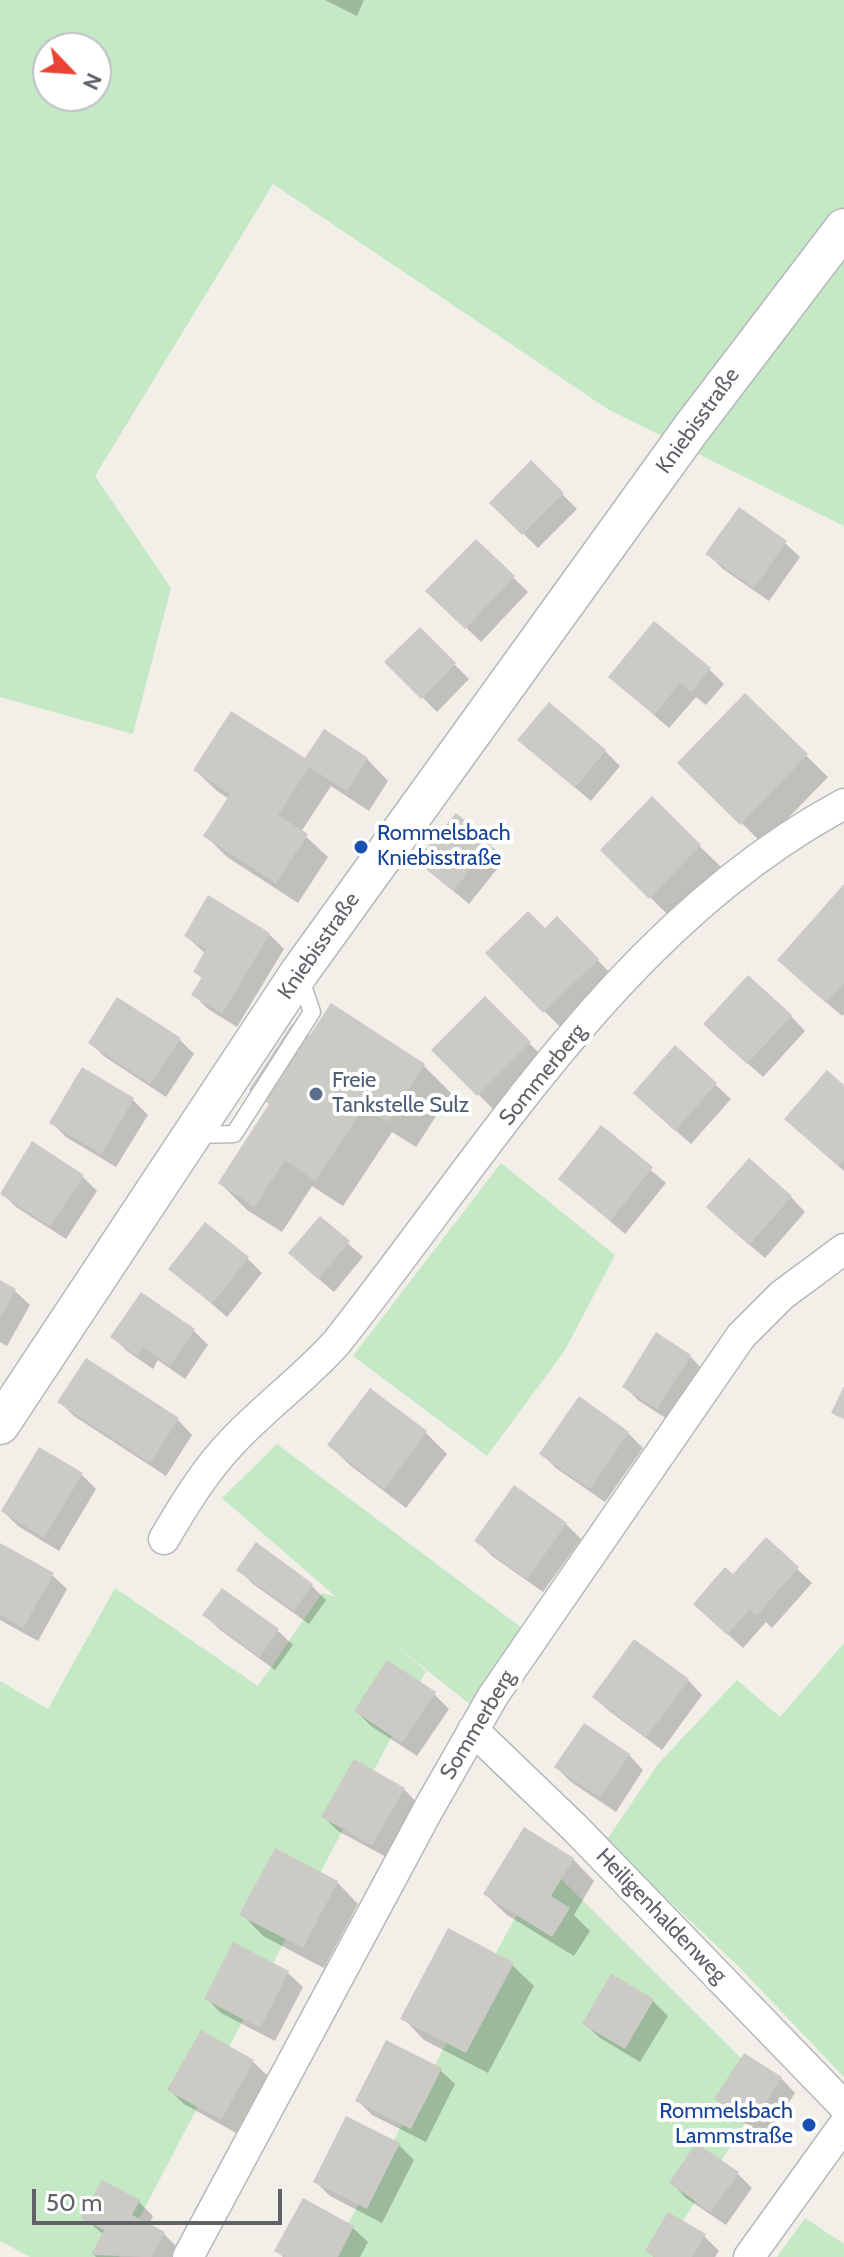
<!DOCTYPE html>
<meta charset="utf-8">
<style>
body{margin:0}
#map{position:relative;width:844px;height:2257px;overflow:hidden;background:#f1efe8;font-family:Cabin,sans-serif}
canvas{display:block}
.north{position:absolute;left:32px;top:32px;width:80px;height:80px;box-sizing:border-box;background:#fff;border:2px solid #bfc1c3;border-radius:50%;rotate:115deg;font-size:22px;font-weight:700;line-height:32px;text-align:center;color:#5f6368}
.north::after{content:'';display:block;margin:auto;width:28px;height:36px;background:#ea4335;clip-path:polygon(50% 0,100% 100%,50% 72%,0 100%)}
.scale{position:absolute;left:32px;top:2189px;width:250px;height:36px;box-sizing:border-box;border:4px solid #5f6368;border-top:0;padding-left:10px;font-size:24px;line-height:28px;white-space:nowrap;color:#5f6368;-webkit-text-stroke:6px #fff;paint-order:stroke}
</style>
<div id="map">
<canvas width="844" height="2257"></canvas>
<div class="north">N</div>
<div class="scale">50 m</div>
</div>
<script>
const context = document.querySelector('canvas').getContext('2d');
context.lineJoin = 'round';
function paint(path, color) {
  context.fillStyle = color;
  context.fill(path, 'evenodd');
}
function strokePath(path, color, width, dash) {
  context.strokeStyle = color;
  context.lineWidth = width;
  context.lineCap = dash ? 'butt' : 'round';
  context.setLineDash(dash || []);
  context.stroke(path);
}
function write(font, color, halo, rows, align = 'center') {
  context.font = font + ' Cabin,sans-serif';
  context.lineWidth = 8;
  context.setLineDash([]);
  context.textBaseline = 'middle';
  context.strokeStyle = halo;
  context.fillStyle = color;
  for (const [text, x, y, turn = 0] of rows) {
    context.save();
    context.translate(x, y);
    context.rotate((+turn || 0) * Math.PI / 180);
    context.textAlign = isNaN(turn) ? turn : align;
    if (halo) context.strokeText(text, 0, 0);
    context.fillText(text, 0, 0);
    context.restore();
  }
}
const green = new Path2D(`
 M0 0H844V526L609 410 273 184 95 476 171 588 133 734 0 697ZM48 48H96V96H48Z
 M501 1163 615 1255 565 1350 487 1456 353 1356Z
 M277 1444 522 1628 471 1705 388 1640 426 1671 119 2257H30L0 2241V1681L48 1709 115 1588 258 1686 322 1593 336 1597 222 1498Z
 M844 1643V2077L739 1967 606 1841 658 1764 737 1680 780 1717Z
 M545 1863 769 2086 660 2257H330Z
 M805 2218 844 2244V2257H777Z`);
const shadow = new Path2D(`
 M325 0H364L357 16Z
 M531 463 577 509 538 548 492 503Z
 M476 541 528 592 481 642 428 591Z
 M785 543 800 557 769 601 723 569 708 554Z
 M420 630 469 679 437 712 387 662Z
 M709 669 724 684 706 705 696 697 669 728 610 677Z
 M745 696 828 777 763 844 680 763Z
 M324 732 367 759 388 781 369 811 331 786 301 832 328 857 298 903 227 857 206 836 229 799 217 791 195 770 305 761Z
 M605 751 620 766 591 801 535 754Z
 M652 799 721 867 671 918 603 850Z
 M490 845 505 859 469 904 434 875Z
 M844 887V1014L842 1016 794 974Z
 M557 919 619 982 566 1033 487 953 545 931Z
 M269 934 284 949 237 1027 208 1009 193 994 203 979 195 972 206 954 186 936Z
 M485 999 544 1058 493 1109 434 1050Z
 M332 1005 424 1066 451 1093 416 1147 392 1132 343 1206 312 1186 282 1232 247 1210 220 1183Z
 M791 1016 805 1031 763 1077 720 1039Z
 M179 1039 194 1054 166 1097 105 1057 90 1043Z
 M675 1048 731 1099 691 1144 650 1108Z
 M83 1070 133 1100 148 1115 116 1167 66 1137 52 1123Z
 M844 1088V1171L802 1133Z
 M601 1128 666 1183 625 1234 561 1179Z
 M82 1176 97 1191 66 1239 16 1207 1 1192Z
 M791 1197 805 1212 765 1258 723 1222Z
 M321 1219 363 1257 334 1292 306 1268Z
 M247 1258 262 1273 227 1317 170 1268Z
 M0 1282 15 1291 30 1305 7 1346 0 1342Z
 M194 1331 208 1345 185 1379 158 1360 153 1369 127 1351 113 1337Z
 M690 1356 704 1371 672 1422 639 1401 624 1386Z
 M86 1360 178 1420 192 1435 166 1476 74 1416 59 1401Z
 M370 1391 426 1433 447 1454 406 1508 351 1466 329 1445Z
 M628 1433 643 1448 605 1502 556 1468 542 1454Z
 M82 1475 96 1489 59 1551 18 1526 3 1511Z
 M515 1488 566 1524 581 1539 543 1592 492 1556 477 1541Z
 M766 1540 812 1583 772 1628 766 1622 743 1648 710 1618 733 1577Z
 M256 1545 312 1586 326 1600 309 1624 253 1584 239 1570Z
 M0 1548 52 1575 67 1589 38 1641 0 1620Z
 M222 1591 278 1631 293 1645 275 1670 219 1629 205 1615Z
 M688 1680 702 1695 662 1750 609 1711 594 1697Z
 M434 1694 449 1709 417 1756 371 1726 356 1711Z
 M629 1755 643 1770 616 1812 571 1782 556 1767Z
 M404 1789 418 1804 388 1858 338 1831 324 1817Z
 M573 1859 594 1881 574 1915 590 1931 574 1956 507 1915 485 1894Z
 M337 1882 358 1904 324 1968 263 1936 242 1914Z
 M512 1965 534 1986 488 2073 424 2040 403 2018Z
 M288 1973 303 1987 275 2041 221 2013 207 1999Z
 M612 1977 653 2001 668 2016 640 2062 600 2038 585 2024Z
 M201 2033 253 2062 268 2076 236 2133 184 2104 169 2089Z
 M440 2070 455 2084 426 2142 372 2115 358 2101Z
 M781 2078 795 2093 767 2137 731 2114 716 2099Z
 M347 2119 399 2145 414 2160 382 2223 330 2196 316 2182Z
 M738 2174 752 2188 726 2225 686 2198 672 2183Z
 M304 2200 353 2228 368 2242 360 2257H283L276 2250Z
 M139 2202 153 2216 148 2226 163 2233 178 2248 173 2257H96L94 2255 104 2235 84 2218Z
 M704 2236 719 2251 715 2257H654L647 2250Z`);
const building = new Path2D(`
 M531 460 564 493 522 535 489 503Z
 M739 507 787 541 754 588 705 554Z
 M476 539 515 576 465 629 425 591Z
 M654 621 711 668 691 692 680 683 654 715 608 677Z
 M420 627 456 663 421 699 384 662Z
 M745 693 808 754 740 825 677 763Z
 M549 702 606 750 575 788 517 740Z
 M231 711 305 758 324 729 368 758 347 791 309 767 278 815 308 834 276 883 203 836 230 794 193 770Z
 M652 796 701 845 649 899 600 850Z
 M456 813 492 843 453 891 416 861Z
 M844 884V983L826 1003 777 960Z
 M208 895 270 933 222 1014 191 995 202 977 193 972 206 949 184 936Z
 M528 911 545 928 557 916 599 959 543 1013 485 953Z
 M748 975 792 1015 747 1064 703 1024Z
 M485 996 531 1042 477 1096 431 1050Z
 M117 997 181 1038 150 1084 88 1043Z
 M331 1003 425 1064 388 1122 364 1107 315 1181 285 1160 254 1207 218 1183 269 1104 249 1090 292 1024 310 1035Z
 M675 1045 717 1083 675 1131 633 1093Z
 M82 1067 134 1098 101 1154 49 1123Z
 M827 1070 844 1085V1159L838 1166 784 1119Z
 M601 1125 653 1167 610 1221 558 1179Z
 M32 1141 84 1175 50 1226 0 1194Z
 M749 1158 792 1196 749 1245 706 1207Z
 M320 1216 350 1241 318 1279 288 1253Z
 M205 1222 249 1257 212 1304 168 1269Z
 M0 1280 16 1289 0 1318Z
 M141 1292 195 1329 170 1366 143 1347 137 1356 110 1337Z
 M656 1332 691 1355 657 1409 622 1387Z
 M86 1358 179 1418 150 1463 57 1402Z
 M844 1386V1419L831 1413Z
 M370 1388 427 1431 384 1489 327 1445Z
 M579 1396 629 1432 590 1489 539 1454Z
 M39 1447 83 1473 44 1538 1 1511Z
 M514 1485 567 1523 527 1579 474 1541Z
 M766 1537 799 1567 757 1615 750 1609 727 1635 693 1604 725 1567 733 1574Z
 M256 1542 313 1584 294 1611 236 1570Z
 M0 1543 54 1573 23 1628 0 1615Z
 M222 1588 279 1629 260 1657 202 1615Z
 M634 1639 689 1679 646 1737 592 1697Z
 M387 1660 436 1692 402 1743 354 1711Z
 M584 1723 630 1754 600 1798 554 1767Z
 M354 1759 405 1788 372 1845 321 1817Z
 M524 1827 574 1858 551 1896 570 1908 552 1937 483 1894Z
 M275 1848 338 1881 303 1948 239 1915Z
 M448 1928 514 1963 466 2053 400 2019Z
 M233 1942 289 1971 260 2028 204 1999Z
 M611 1974 654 1999 625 2049 582 2024Z
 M201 2030 254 2060 221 2120 167 2090Z
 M386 2040 442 2068 411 2129 355 2101Z
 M744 2053 782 2077 752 2124 714 2099Z
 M346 2116 400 2143 367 2209 313 2182Z
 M696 2143 739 2172 711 2212 669 2183Z
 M102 2180 140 2200 132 2215 165 2232 152 2257 91 2255 104 2230 81 2218Z
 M303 2198 354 2226 338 2257H285L274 2251Z
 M668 2212 706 2234 692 2257H655L645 2251Z`);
const service = new Path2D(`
 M195 1135 234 1134 312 1012 300 977`);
const minor = new Path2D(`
 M164 1539C184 1505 205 1470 233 1441 266 1406 305 1378 337 1342 489 1150 622 923 844 804
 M473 1730 575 1828 844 2106
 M188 2257 429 1808 493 1696 741 1336 782 1295 844 1249
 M749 2257 844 2125`);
const tertiary = new Path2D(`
 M0 1425 299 973 691 429 844 228`);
const markers = [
 [361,847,8,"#1a4fb4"],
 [316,1094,8,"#5c6f8a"],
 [809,2125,8,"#1a4fb4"]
];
const streetNames = [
 ["Kniebisstraße",698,421,-54],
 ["Kniebisstraße",319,946,-55],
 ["Sommerberg",543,1075,-51],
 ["Sommerberg",478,1725,-59],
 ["Heiligenhaldenweg",661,1916,46]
];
const transitNames = [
 ["Rommelsbach",377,834],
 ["Kniebisstraße",377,859],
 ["Rommelsbach",793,2112,"right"],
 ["Lammstraße",793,2137,"right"]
];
const serviceNames = [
 ["Freie",332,1081],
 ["Tankstelle Sulz",332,1106]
];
paint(green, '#c5e8c5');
paint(shadow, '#0003');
paint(building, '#cccac5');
strokePath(service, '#b5b8bc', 19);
strokePath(minor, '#b5b8bc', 33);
strokePath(tertiary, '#b5b8bc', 41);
strokePath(service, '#fff', 16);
strokePath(minor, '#fff', 30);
strokePath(tertiary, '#fff', 38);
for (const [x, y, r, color] of markers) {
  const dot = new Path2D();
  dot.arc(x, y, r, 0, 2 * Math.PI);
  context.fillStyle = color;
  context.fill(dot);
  strokePath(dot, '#fff', 3);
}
write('22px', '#5f6368', '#fff', streetNames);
write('22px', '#164399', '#fff', transitNames, 'left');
write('22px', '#4e5e75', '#fff', serviceNames, 'left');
</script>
